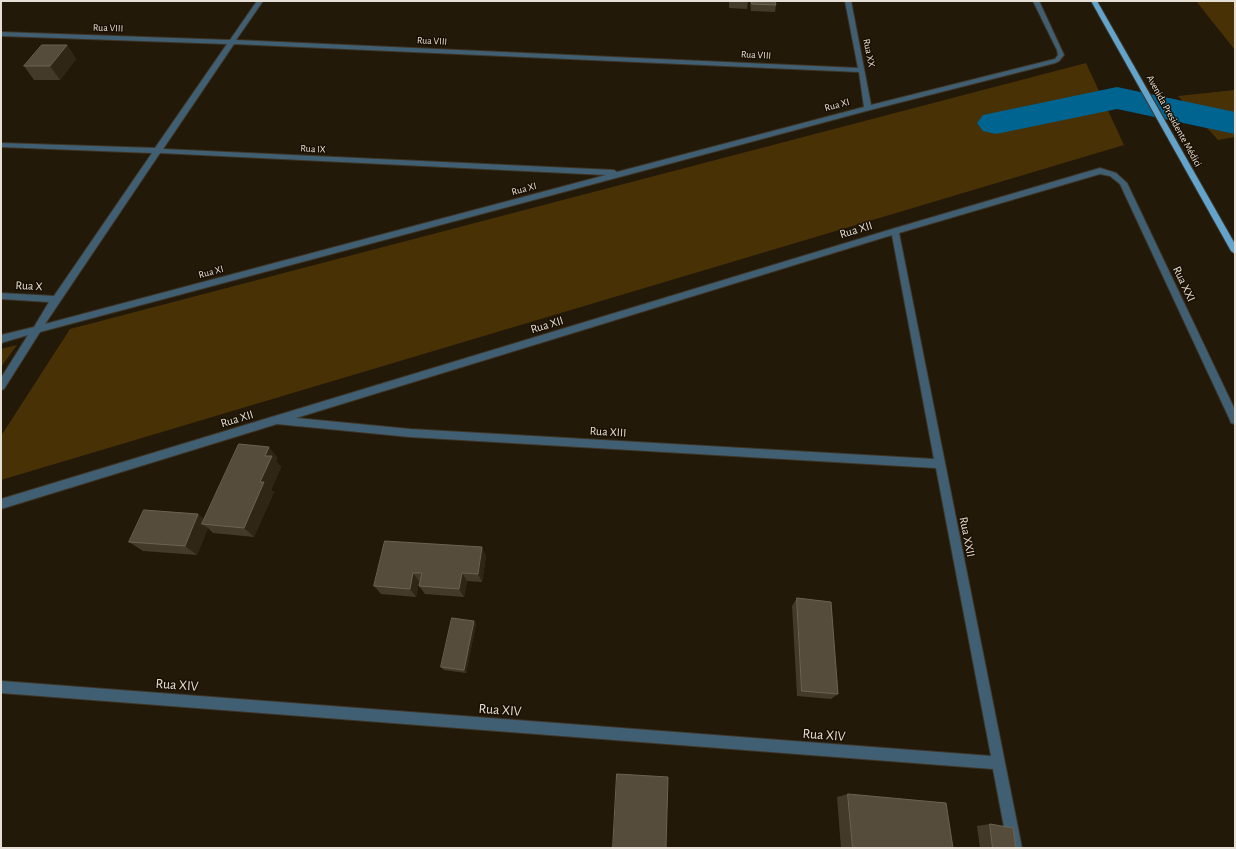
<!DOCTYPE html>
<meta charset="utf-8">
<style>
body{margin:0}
#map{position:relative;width:1236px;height:849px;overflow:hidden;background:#231909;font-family:"Alegreya Sans",sans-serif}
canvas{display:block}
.frame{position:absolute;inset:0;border:2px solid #e6dfd5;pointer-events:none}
</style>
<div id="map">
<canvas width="1236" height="849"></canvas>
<div class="frame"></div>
</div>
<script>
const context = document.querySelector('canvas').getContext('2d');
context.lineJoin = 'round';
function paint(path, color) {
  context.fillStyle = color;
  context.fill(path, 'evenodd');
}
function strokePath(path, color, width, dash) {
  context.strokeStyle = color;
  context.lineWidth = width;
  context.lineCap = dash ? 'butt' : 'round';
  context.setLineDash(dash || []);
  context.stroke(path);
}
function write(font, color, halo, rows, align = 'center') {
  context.font = font + ' "Alegreya Sans",sans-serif';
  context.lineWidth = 3;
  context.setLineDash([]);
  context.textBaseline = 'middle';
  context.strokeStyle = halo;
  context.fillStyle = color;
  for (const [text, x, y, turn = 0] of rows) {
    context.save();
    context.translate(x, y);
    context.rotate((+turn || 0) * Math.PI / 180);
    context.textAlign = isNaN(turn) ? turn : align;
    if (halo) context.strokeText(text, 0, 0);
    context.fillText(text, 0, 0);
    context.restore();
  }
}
const green = new Path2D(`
 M1196 1H1235V50Z
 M1086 63 1124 145 1 480V436L70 329Z
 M1235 90V137L1218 140 1178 96Z
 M17 345 1 367V349Z`);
const river = new Path2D(`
 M1117 87 1235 112V134L1117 109 996 134 983 131 977 123 983 115Z`);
const minor = new Path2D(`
 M257 1H263L236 40 858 68 845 1H851L871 105 1055 59 1058 55 1057 50 1033 1H1039L1064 55 1059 61 1055 63 870 110 40 332 4 389 1 390V378L28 335 1 343V335L34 327 49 302 1 299V293L54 296 152 153 1 147V143L155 148 227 44 1 36V32L230 40ZM234 44 859 72 864 107 617 172 614 170 163 149ZM160 153 606 175 45 324Z
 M1100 168 1116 173 1127 183 1235 410V424L1231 423 1230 420 1120 184 1110 176 1100 174 899 233 1022 848H1008L993 769 1 693V681L991 756 936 468 410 437 277 424 1 509V499L892 229ZM892 235 934 459 410 429 296 418Z`);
const major = new Path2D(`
 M1091 1H1097L1235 244V254L1231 251Z`);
const wall = new Path2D(`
 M729 1H748L747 9 729 8Z
 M750 1H775L776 5 775 12 751 11Z
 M67 45 76 59 60 80H34L24 66Z
 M278 458 276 461 281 467 271 490 274 492 254 537 213 533 208 528 197 555 143 551 129 542 204 519Z
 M385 541 486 556 482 582 467 581 464 597 425 594 419 586 421 581H419L416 597 381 594 374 586Z
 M797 598 838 694 831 699 797 696 792 606Z
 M474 621 476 624 466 673 444 670 441 667Z
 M848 794 953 848H841L837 797Z
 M990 824 1016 848H980L977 826Z`);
const shadedWall = new Path2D(`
 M67 45 76 59 60 80 50 66Z
 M269 447 278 458 276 461 281 467 271 490 274 492 254 537 244 528 260 482 265 456Z
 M198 514 210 523 202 524 208 528 197 555 185 546Z
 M482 547 486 556 482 582 478 574Z
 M413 573 419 581 416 597 410 589Z
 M462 573 467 581 464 597 459 589Z
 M474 621 476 624 466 673 464 670Z`);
const building = new Path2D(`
 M752 1H775L776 5 752 4Z
 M42 45H67L50 66H24Z
 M239 444 269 447 265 456H272L260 482H264L244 528 202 524Z
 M144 510 198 514 185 546 129 542Z
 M385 541 482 547 478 574 462 573 459 589 419 586 422 573H413L410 589 374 586Z
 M797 598 831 602 838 694 802 691Z
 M452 618 474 621 464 670 441 667Z
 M617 774 668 777 666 848H613Z
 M848 794 946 803 953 848H853Z
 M990 824 1013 828 1016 848H993Z`);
const farStreetnames = [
 ["Rua VIII",108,28,2],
 ["Rua VIII",432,41,3],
 ["Rua XX",869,53,79],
 ["Rua VIII",756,55,3],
 ["Rua XI",837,105,-15],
 ["Avenida Presidente Médici",1174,121,61],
 ["Rua IX",313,149,3],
 ["Rua XI",524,189,-15],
 ["Rua XI",211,272,-15]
];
const streetNames = [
 ["Rua XII",856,230,-17],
 ["Rua XXI",1184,284,65],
 ["Rua X",29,286,3],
 ["Rua XII",547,325,-17],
 ["Rua XII",237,419,-17],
 ["Rua XIII",608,432,3],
 ["Rua XXII",967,537,79]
];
const nearStreetnames = [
 ["Rua XIV",177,685,4],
 ["Rua XIV",500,710,4],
 ["Rua XIV",824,735,4]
];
paint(green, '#493106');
paint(river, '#006490');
strokePath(minor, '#3e3526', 2);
strokePath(major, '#3e3526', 2);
paint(minor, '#415f72');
paint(major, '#63a4cc');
paint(wall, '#443a2a');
paint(shadedWall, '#302615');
paint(building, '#564c3c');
strokePath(building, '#6c6354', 1);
write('10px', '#e6dfd5', '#1a1003', farStreetnames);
write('12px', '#e6dfd5', '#1a1003', streetNames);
write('14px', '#e6dfd5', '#1a1003', nearStreetnames);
</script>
